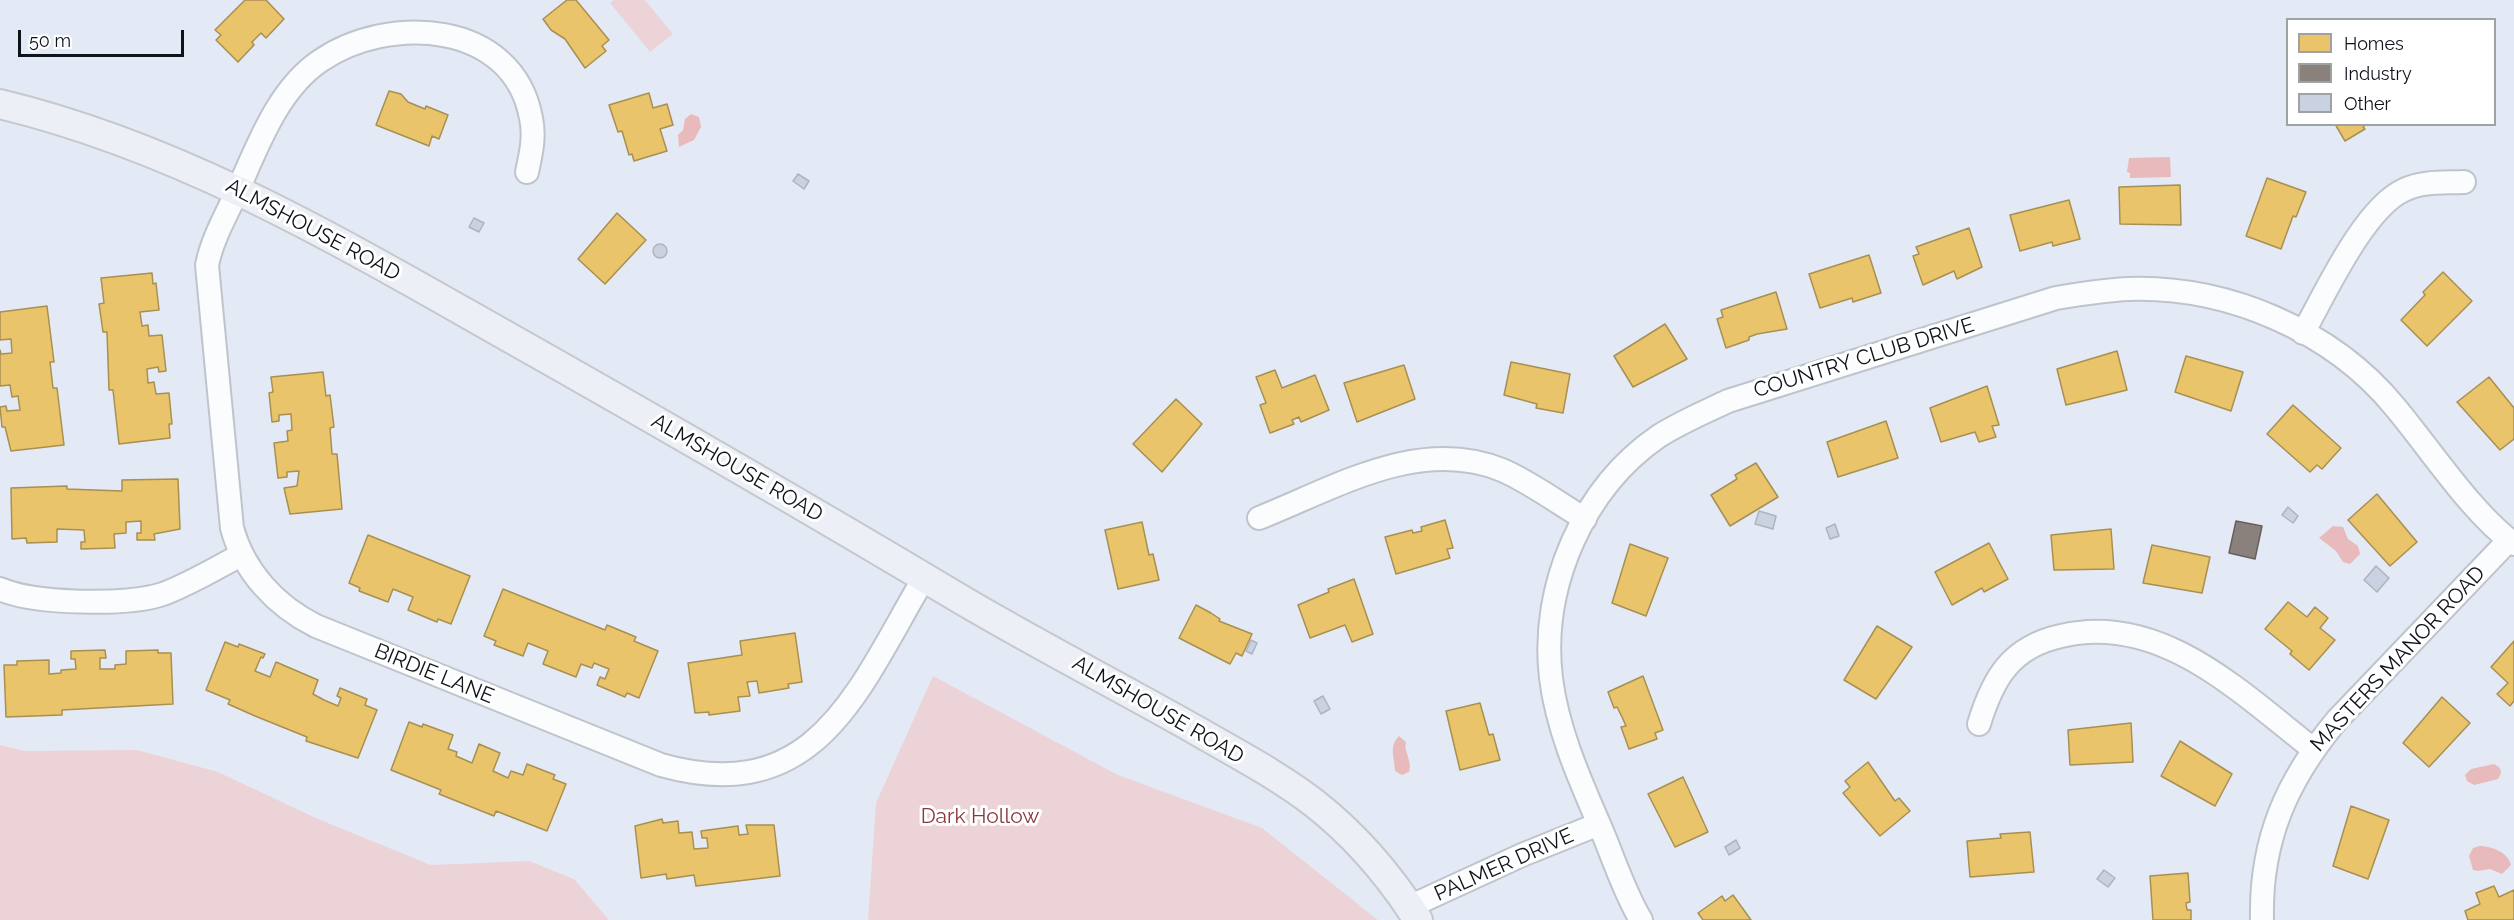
<!DOCTYPE html>
<style>
body{margin:0}
#map{position:relative;width:2514px;height:920px;overflow:hidden;background:#e4eaf5;font-family:Raleway,sans-serif}
canvas{display:block}
.legend{position:absolute;left:2286px;top:18px;width:210px;height:108px;box-sizing:border-box;background:#fff;border:2px solid #9fa1a3;margin:0;padding:8px 10px;list-style:none;font-size:18px;color:#0f131a}
.legend li{display:flex;align-items:center;gap:12px;height:30px}
.legend b{width:30px;border:2px solid #9fa1a3}
.scale{position:absolute;left:18px;top:30px;width:166px;height:27px;box-sizing:border-box;border:3px solid #0f131a;border-top:0;padding-left:8px;font-size:18px;line-height:21px;white-space:nowrap;color:#0f131a;-webkit-text-stroke:4px #fff;paint-order:stroke}
</style>
<div id="map">
<canvas width="2514" height="920"></canvas>
<ul class="legend">
<li><b style="height:16px;background:#e9c46a"></b>Homes</li>
<li><b style="height:16px;background:#8a817c"></b>Industry</li>
<li><b style="height:16px;background:#cad2e2"></b>Other</li>
</ul>
<div class="scale">50 m</div>
</div>
<script>
const context = document.querySelector('canvas').getContext('2d');
context.lineJoin = 'round';
function paint(path, color) {
  context.fillStyle = color;
  context.fill(path, 'evenodd');
}
function strokePath(path, color, width, dash) {
  context.strokeStyle = color;
  context.lineWidth = width;
  context.lineCap = dash ? 'butt' : 'round';
  context.setLineDash(dash || []);
  context.stroke(path);
}
function write(font, color, halo, rows, align = 'center') {
  context.font = font + ' Raleway,sans-serif';
  context.lineWidth = 6;
  context.setLineDash([]);
  context.textBaseline = 'middle';
  context.strokeStyle = halo;
  context.fillStyle = color;
  for (const [text, x, y, turn = 0] of rows) {
    context.save();
    context.translate(x, y);
    context.rotate((+turn || 0) * Math.PI / 180);
    context.textAlign = isNaN(turn) ? turn : align;
    if (halo) context.strokeText(text, 0, 0);
    context.fillText(text, 0, 0);
    context.restore();
  }
}
const green = new Path2D(`
 M614 0H645L673 34 650 52 610 3Z
 M933 676 1118 775 1262 828 1378 920H868L876 803Z
 M0 745 25 751 137 750 218 772 318 819 431 865 529 861 574 879 609 920H0Z`);
const water = new Path2D(`
 M691 114 699 117 701 127 694 140 679 147 678 135 683 130 685 119Z
 M2170 157 2171 177 2130 178V173L2127 172 2129 158Z
 M2333 526 2343 527 2348 539 2358 546 2360 554 2350 564 2343 562 2336 551 2319 538Z
 M1399 736 1406 742C1403 750 1413 762 1409 772L1402 775 1395 771C1395 759 1388 746 1399 736Z
 M2494 764 2500 768 2501 773 2498 779 2474 785 2467 781 2465 775 2471 769Z
 M2479 846C2491 846 2508 852 2511 865L2502 874 2490 869 2478 871 2473 870 2469 856 2473 848Z`);
const homes = new Path2D(`
 M245 0H266L284 19 266 38 261 33 252 42 254 45 238 62 216 40 221 35 215 30Z
 M567 0H576L609 40 602 46 606 51 585 68 565 39 551 30 543 19Z
 M389 91 401 94 408 102 425 109 426 106 448 115 439 139 432 136 429 146 376 125Z
 M649 93 653 108 667 104 673 125 660 129 667 151 634 161 632 154 629 155 622 131 618 132 609 105Z
 M2335 124H2367L2363 127 2365 129 2345 141Z
 M2267 178 2306 192 2296 217 2293 216 2281 249 2246 236Z
 M2180 185 2181 225 2120 224 2119 187Z
 M2069 200 2080 239 2053 246 2052 242 2020 251 2010 215Z
 M617 213 646 240 605 284 578 259Z
 M1969 228 1982 267 1957 279 1954 271 1923 285 1913 256 1919 254 1916 247Z
 M1869 255 1881 293 1853 302 1852 298 1820 308 1809 274Z
 M2443 272 2472 301 2427 346 2401 320 2425 295 2423 292Z
 M152 273 153 284 156 283 159 310 140 312 142 326 148 325 149 336 162 335 166 371 159 372 158 367 147 369 148 383 154 382 156 394 169 393 172 424H169L170 438 119 444 113 390H109L107 332H103L99 304 104 303 101 278Z
 M1776 292 1787 329 1757 334 1749 337V340L1726 348 1717 319 1723 317 1721 310Z
 M47 306 54 362H50L53 388H57L64 445 11 451 5 427H2L0 407 6 406 7 411 20 410 18 396 12 397 10 385 0 386V350L1 354 12 353 11 339 0 340V312Z
 M1665 324 1687 359 1633 387 1614 356Z
 M2117 351 2127 390 2066 405 2057 369Z
 M2186 356 2243 372 2231 411 2175 392Z
 M1511 362 1570 374 1563 413 1536 408 1537 404 1504 395Z
 M1404 365 1415 399 1357 422 1344 383Z
 M1275 370 1282 388 1315 375 1329 410 1301 422 1299 417 1292 420 1294 424 1270 433 1260 405 1266 403 1256 377Z
 M323 372 326 396 330 395 334 427 330 428 332 454H337L342 509 290 514 284 488 297 486 299 471 287 472V477L278 478 274 443 288 441 287 431 292 430 291 414 279 415V421L272 422 269 393 273 392 271 377Z
 M2489 377 2514 408V439L2500 450 2457 402Z
 M1987 386 1999 425 1992 426 1996 437 1979 442 1975 432 1941 442 1930 408Z
 M1176 399 1202 424 1162 472 1133 444Z
 M2293 405 2341 448 2322 469 2317 465 2310 472 2267 434Z
 M1886 421 1898 458 1838 477 1827 442Z
 M1756 463 1778 497 1730 526 1711 495 1737 479 1735 475Z
 M178 479 180 529 154 534 155 540H137V533H141V521L126 522V533L114 534 115 548 81 549V542H85L84 530 57 529V542L27 543 26 538 12 539 11 488 67 486V489L122 491V480Z
 M2377 494 2417 542 2390 566 2348 520Z
 M1445 520 1453 548 1447 549 1450 558 1396 574 1385 537 1412 530 1413 533 1422 531 1421 527Z
 M1142 522 1149 555 1153 554 1159 580 1118 589 1105 530Z
 M2111 529 2114 569 2054 570 2051 535Z
 M368 535 470 576 451 624 438 619 437 622 408 610 413 597 393 589 388 602 359 591 360 588 349 583Z
 M1989 543 2008 579 1984 592 1982 588 1952 605 1935 572Z
 M1630 544 1668 558 1646 616 1612 603Z
 M2152 545 2210 557 2202 593 2143 583Z
 M1354 579 1373 634 1352 642 1345 625 1310 638 1298 605 1329 592 1328 589Z
 M503 589 605 630 607 625 636 637 634 641 658 651 639 698 627 693 625 697 597 685 600 677 605 679 609 669 594 663 592 668 581 664 576 677 543 664 548 651 528 643 523 656 494 645 496 641 484 636Z
 M2288 602 2307 617 2315 607 2328 618 2320 628 2335 640 2309 670 2290 654 2292 651 2265 629Z
 M1196 605 1211 613 1220 619 1219 621 1252 634 1242 656 1236 653 1230 664 1179 638Z
 M1877 626 1912 647 1876 699 1844 680Z
 M795 633 802 682 788 684 789 688 759 693 757 681 747 682 750 696 738 697 740 711 709 715V712L695 713 688 663 742 655 740 641Z
 M2514 641V701L2510 706 2497 694 2508 683 2491 667Z
 M225 642 238 647 239 644 265 654 263 658 261 657 255 671 270 677 276 662 318 680 313 694 324 700 338 706 341 698 337 696 340 688 367 699 365 705 377 710 358 758 306 741 307 737 255 716 228 704 230 700 206 690Z
 M105 650 106 658H100V669H115V665L126 664V651L158 650V653H171L173 704 62 710V715L6 717 4 665H17V661L49 660V674L61 673V670L76 669 75 659H71V651Z
 M1643 676 1663 730 1655 733 1657 739 1629 749 1621 727 1626 726 1622 717 1617 707 1614 708 1608 692Z
 M2442 697 2470 723 2429 767 2403 743Z
 M1480 703 1489 735 1493 734 1500 760 1460 770 1446 711Z
 M409 722 422 727 423 724 453 735 448 749 457 752 456 756 472 763 479 744 500 753 493 771 508 778 511 771 523 775 527 764 555 775 553 779 566 784 547 831 496 811 494 816 439 794 441 790 391 770Z
 M2131 723 2133 762 2070 765 2068 730Z
 M2180 741 2232 774 2215 806 2161 776Z
 M1868 762 1895 801 1899 798 1910 811 1880 836 1843 793 1850 787 1845 781Z
 M1683 777 1708 832 1675 847 1648 794Z
 M2351 806 2389 820 2368 879 2333 866Z
 M662 819 663 823 678 821 679 833 692 832 694 849 708 848 707 838H702L701 831 738 826 739 835 748 834 746 825H774L780 876 696 886 694 875 667 879 666 874 641 878 635 826Z
 M2030 832 2034 872 1970 877 1967 841 2001 838 2000 834Z
 M2188 873 2190 902 2186 903 2187 910H2191V920H2153L2150 876Z
 M2494 886 2499 897 2514 890V920H2468L2465 911 2480 904 2476 893Z
 M1733 895 1751 920H1703L1698 913 1722 896 1725 901Z`);
const industry = new Path2D(`
 M2236 521 2262 526 2255 559 2229 553Z`);
const building = new Path2D(`
 M798 174 809 181 804 189 793 181Z
 M474 218 484 223 479 232 469 227Z
 M653 251a7 7 0 1 1 14 0a7 7 0 1 1-14 0Z
 M2288 507 2298 516 2293 523 2282 515Z
 M1759 511 1776 516 1773 529 1755 524Z
 M1835 524 1839 536 1830 539 1826 528Z
 M2376 566 2389 578 2377 592 2364 580Z
 M1251 640 1257 643 1252 654 1246 651Z
 M1323 696 1330 709 1321 714 1314 701Z
 M1736 840 1740 848 1729 855 1725 847Z
 M2104 870 2115 878 2108 887 2097 879Z`);
const minor = new Path2D(`
 M527 172C531 154 535 136 531 118 513 20 388 14 320 61 277 90 257 148 236 194 225 217 212 240 207 265L232 528C244 572 276 606 316 626L661 765C817 809 858 689 924 578
 M2303 333C2325 294 2364 208 2404 190 2422 181 2444 183 2464 182
 M1259 518C1335 488 1419 436 1502 470 1530 482 1558 503 1585 519
 M0 589C34 604 128 606 163 594 190 584 216 568 241 555
 M1979 724C1993 678 2011 647 2061 636 2160 612 2240 692 2313 749
 M1409 907 1522 855 1599 824
 M1641 920C1623 890 1613 856 1599 824 1579 778 1557 728 1551 678 1540 587 1583 488 1659 436 1681 422 1705 412 1728 401L2056 298C2080 294 2104 290 2129 289 2227 286 2332 330 2395 407 2431 450 2470 511 2514 544
 M2262 920C2260 840 2287 780 2337 720L2509 540`);
const major = new Path2D(`
 M0 104C179 147 337 240 496 330 652 418 808 508 962 600 1040 646 1122 688 1201 733 1239 755 1279 776 1314 803 1355 835 1390 876 1418 920`);
const streetNames = [
 ["ALMSHOUSE ROAD",313,230,28],
 ["COUNTRY CLUB DRIVE",1864,358,-17],
 ["ALMSHOUSE ROAD",737,468,30],
 ["MASTERS MANOR ROAD",2398,659,-47],
 ["BIRDIE LANE",434,674,22],
 ["ALMSHOUSE ROAD",1158,710,30],
 ["PALMER DRIVE",1504,865,-24]
];
const parkNames = [
 ["Dark Hollow",980,817]
];
paint(green, '#ecd3d7');
paint(water, '#e9babb');
paint(homes, '#e9c46a');
strokePath(homes, '#a88f52', 1.5);
paint(industry, '#8a817c');
strokePath(industry, '#65605f', 1.5);
paint(building, '#cad2e2');
strokePath(building, '#afb4bc', 1.5);
strokePath(minor, '#bfc4cc', 26);
strokePath(major, '#c5c9cd', 32);
strokePath(minor, '#fbfcfe', 22);
strokePath(major, '#eceff5', 28);
write('21px', '#0f131a', '#fff', streetNames);
write('21px', '#8a3839', '#fff', parkNames);
</script>
